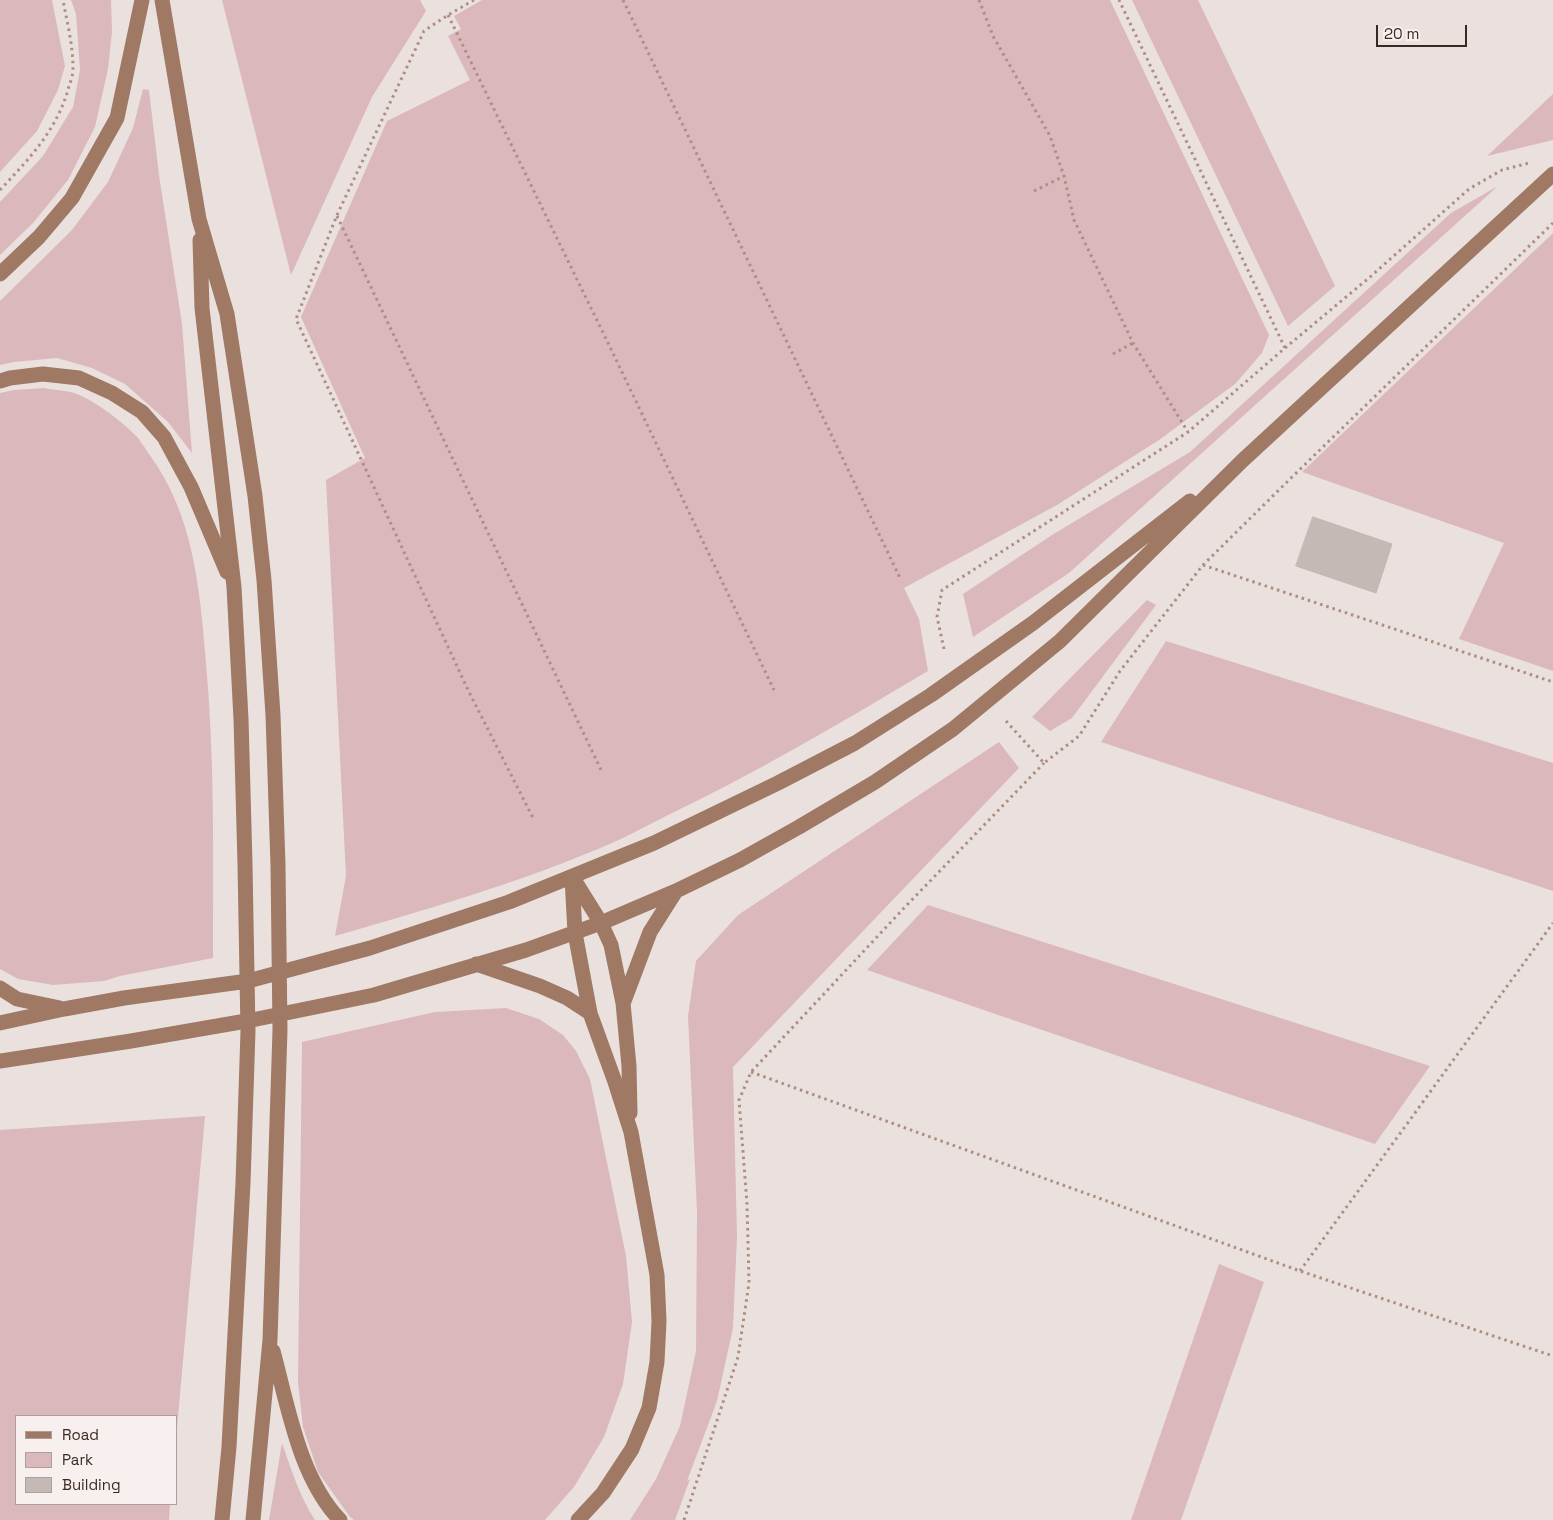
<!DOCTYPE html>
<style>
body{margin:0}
#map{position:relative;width:1553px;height:1520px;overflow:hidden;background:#eae1df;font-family:"Space Grotesk",sans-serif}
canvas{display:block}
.legend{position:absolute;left:15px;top:1415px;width:162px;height:90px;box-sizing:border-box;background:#f7f0ef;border:1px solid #aba09c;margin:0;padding:6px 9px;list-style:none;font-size:15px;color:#3a2920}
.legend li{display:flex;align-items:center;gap:10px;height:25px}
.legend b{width:25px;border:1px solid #aba09c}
.scale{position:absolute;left:1376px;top:25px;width:91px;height:22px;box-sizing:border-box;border:2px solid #3a2920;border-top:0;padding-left:6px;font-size:15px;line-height:18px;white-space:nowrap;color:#3a2920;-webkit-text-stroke:4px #f7f0ef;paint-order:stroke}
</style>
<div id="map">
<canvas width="1553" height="1520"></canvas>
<ul class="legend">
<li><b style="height:6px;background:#9f7964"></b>Road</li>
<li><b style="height:14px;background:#dbb8bc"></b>Park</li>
<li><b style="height:14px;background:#c5b9b5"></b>Building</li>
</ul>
<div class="scale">20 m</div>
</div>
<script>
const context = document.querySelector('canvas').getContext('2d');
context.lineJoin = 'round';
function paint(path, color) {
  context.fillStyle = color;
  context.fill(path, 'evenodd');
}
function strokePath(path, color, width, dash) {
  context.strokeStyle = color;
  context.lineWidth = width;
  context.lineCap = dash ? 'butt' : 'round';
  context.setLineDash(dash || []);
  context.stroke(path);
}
const green = new Path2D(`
 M0 0H52L65 66 58 90 37 131 0 172Z
 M71 0H111L112 32 108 69 95 127 68 180 33 223 0 255V202L43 156 73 107 80 70 76 14Z
 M222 0H420L426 11 372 97 291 275Z
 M482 0H1110L1269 335 1262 353 1235 384 1159 440 1057 505 904 588 919 619 928 671C842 722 756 773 666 816 648 825 630 835 612 843 522 882 429 909 335 936L346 876 326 480 365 458 301 317 387 121 470 80 448 36 461 29 454 16Z
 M1132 0H1198L1335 286 1288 326Z
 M143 89 149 90 159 175 182 324 192 453 168 422 125 384 92 368 57 358 14 362 0 365V301L72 230 108 182 133 128Z
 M1553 94V140L1487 156Z
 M1498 186 1069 573 973 637 963 594 1052 535 1190 452 1451 213Z
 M1553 233V671L1459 639 1504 543 1302 472Z
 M44 388C54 390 64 390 74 393 92 399 119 419 133 433 140 439 144 447 149 454 194 515 200 590 206 663 215 761 213 860 213 958L120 976 104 981 53 985 18 979 0 969V393L14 390Z
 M1147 600 1156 605 1072 718 1050 731 1032 717Z
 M1166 641 1553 763V891L1101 742Z
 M999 742 1019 768 733 1067 737 1237 733 1328 717 1401 687 1481 690 1479 675 1520H630L656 1479 680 1426 696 1351 697 1212 688 1016 696 961 738 915Z
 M928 905 1430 1066 1375 1144 867 970Z
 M506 1008 539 1019 563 1035 576 1051 590 1079 626 1256 632 1322 623 1384 604 1437 574 1487 545 1520H354L350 1517 318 1472 303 1427 298 1382 302 1042 435 1012Z
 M205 1116 176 1439V1416H16V1504H170L169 1520H0V1130Z
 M1219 1264 1264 1282 1181 1520H1131Z
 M282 1443C291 1469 300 1497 315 1520H269Z`);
const building = new Path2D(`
 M1313 517 1392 544 1376 593 1296 566Z`);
const path = new Path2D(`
 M474 0 448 15 424 31 337 215 296 319 468 690 533 818
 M623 0 900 578
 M979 0 993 36 1050 136 1064 176 1074 220 1133 343 1188 432
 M448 15 610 347 774 690
 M0 190C29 159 58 129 69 86 71 81 73 74 73 68 73 45 67 22 63 0
 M1034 191 1064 176
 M337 216 602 772
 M1285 348 1370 277 1469 189 1502 170 1529 163
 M1113 354 1133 343
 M1203 565 1553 682
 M944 649 937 617 942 590 1188 432 1285 348 1119 0
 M1006 721 1044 763 1079 736 1120 671 1203 565 1289 480 1553 223
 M751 1072 1300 1271 1553 1356
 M1300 1271 1553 923
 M684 1520 738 1357 749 1283 747 1204 739 1100 751 1072 905 907 1044 763`);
const major = new Path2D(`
 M162 0 199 219 227 314 255 496 264 580 273 715 278 865 280 1030 270 1340 253 1520
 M200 240 202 308 234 587 241 719 245 864 248 1031 243 1183 229 1447 222 1520
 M0 274 39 237 72 198 117 118 142 0
 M0 381 10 378 43 374 79 378 112 393 142 412 164 437 191 487 227 572
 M572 877 575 933 590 1013 615 1082 631 1132 657 1275 659 1321 657 1362 649 1408 632 1449 603 1493 578 1520
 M573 878 601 923 611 945 623 1003 629 1066 630 1113
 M476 964 540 986 567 998 590 1013
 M0 988 17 999 60 1008
 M624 1001 650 932 676 891
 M0 1023 64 1009 124 998 248 981 370 948 509 902 654 843 778 783 855 743 931 695 1033 623 1190 501
 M0 1061 131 1041 252 1020 374 995 526 950 601 923 676 891 740 860 799 827 875 782 953 729 1060 641 1242 461 1553 174
 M273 1351C288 1406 299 1477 340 1520`);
paint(green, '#dbb8bc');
paint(building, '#c5b9b5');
strokePath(building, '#c3b5b2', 1);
strokePath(path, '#ad8e80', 3, [2.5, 4]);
strokePath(major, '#9f7964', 15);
</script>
